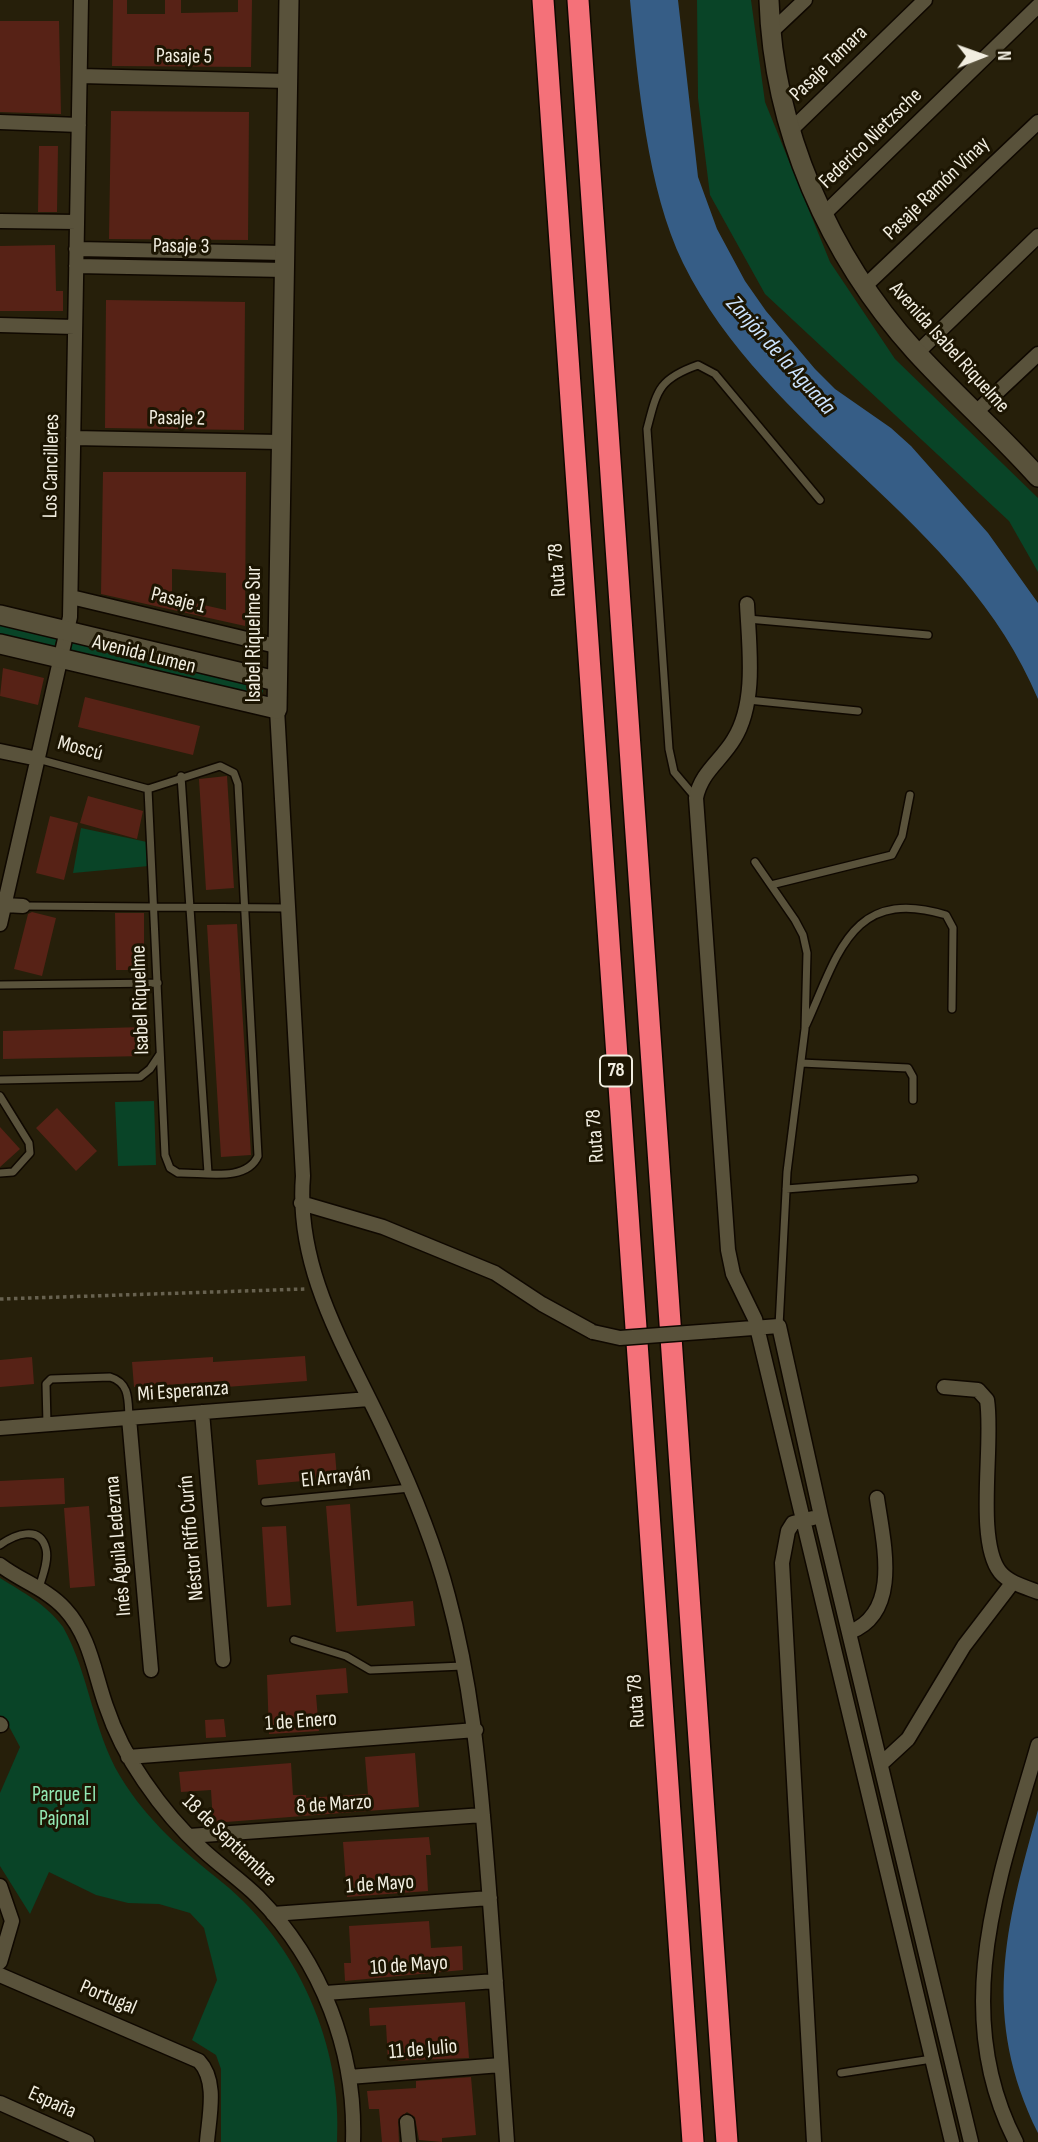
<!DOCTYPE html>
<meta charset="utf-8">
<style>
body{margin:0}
#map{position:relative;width:1038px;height:2142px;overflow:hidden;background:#261f0a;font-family:"Sofia Sans Condensed",sans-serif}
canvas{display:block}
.north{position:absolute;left:947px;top:21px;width:70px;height:70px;-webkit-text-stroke:5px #1c1502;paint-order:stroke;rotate:89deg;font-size:19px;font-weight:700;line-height:28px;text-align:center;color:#f1ede0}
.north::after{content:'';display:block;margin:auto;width:24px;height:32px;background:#f1ede0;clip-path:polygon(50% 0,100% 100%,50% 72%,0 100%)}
</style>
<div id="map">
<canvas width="1038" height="2142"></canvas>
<div class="north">N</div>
</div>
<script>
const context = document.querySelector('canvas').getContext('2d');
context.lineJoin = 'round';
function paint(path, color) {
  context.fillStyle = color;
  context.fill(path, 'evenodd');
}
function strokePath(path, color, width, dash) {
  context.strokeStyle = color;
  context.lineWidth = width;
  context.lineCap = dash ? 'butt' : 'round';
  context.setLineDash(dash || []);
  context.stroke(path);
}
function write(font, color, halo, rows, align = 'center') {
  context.font = font + ' "Sofia Sans Condensed",sans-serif';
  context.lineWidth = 6;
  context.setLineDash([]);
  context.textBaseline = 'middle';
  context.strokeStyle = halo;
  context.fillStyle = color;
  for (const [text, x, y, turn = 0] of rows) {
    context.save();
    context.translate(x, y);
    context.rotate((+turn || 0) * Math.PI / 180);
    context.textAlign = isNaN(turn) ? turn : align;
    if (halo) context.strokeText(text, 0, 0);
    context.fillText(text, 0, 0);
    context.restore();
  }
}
const green = new Path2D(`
 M697 0H751L765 102 830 262 895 359 1038 498V572L1009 521 765 294 710 195 698 98Z
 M0 620 58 634 54 649 0 636Z
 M73 638 263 685V701L69 653Z
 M81 828 147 842 149 866 73 873Z
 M154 1101 156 1165 118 1166 115 1102Z
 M0 1578C24 1593 46 1604 63 1627 89 1673 93 1731 120 1776 148 1822 182 1850 223 1883 298 1944 343 2046 337 2142H221V2069L216 2055 192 2040 217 1980 204 1928 190 1913 159 1904 128 1903 96 1895 49 1872 30 1914 0 1866V1793L20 1747 5 1719 0 1717Z`);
const water = new Path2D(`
 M630 0H678L698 177 717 229 745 281 766 311 815 369 835 389 891 428 911 446 988 533 1038 603V699C963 518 767 434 683 263 647 189 638 82 630 0Z
 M1038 1810V2133C981 2017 1005 1928 1038 1810Z`);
const building = new Path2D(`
 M113 0H127V14H165V0H181V13L238 12V0H252L251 67 112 66Z
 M0 21H59L61 114 0 112Z
 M111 111 249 112 248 240 109 239Z
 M39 146H58L57 212H38Z
 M55 245 56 291H63V311H0V246Z
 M106 300 245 302 244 430 105 428Z
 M103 472H246L245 626 101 594ZM172 569 226 573V610L172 598Z
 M3 668 44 678 38 705 0 696Z
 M85 697 200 726 193 755 78 727Z
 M227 776 234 888 206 890 199 779Z
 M88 796 143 811 137 839 80 823Z
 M50 816 78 823 64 880 36 873Z
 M32 912 56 918 42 976 14 969 28 914Z
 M115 913H144V970H116Z
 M237 924 251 1155 221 1157 207 925Z
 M143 1027 144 1056 3 1059V1031Z
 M57 1108 97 1151 76 1171 36 1128Z
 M0 1127 20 1149 0 1167Z
 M305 1356 307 1381 226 1387V1381L134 1387 132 1362 213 1357V1362Z
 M32 1357 34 1384 0 1387V1360Z
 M335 1453 337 1478 258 1485 256 1460Z
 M64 1478 65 1504 0 1507V1481Z
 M350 1504 357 1606 413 1601 415 1626 336 1632 326 1506Z
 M89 1506 95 1586 70 1588 64 1508Z
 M286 1526 291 1605 267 1607 262 1527Z
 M346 1668 348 1693 316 1695 319 1731 269 1734 267 1675Z
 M224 1719 226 1737 206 1738 205 1720Z
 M415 1753 419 1807 213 1823 211 1790 181 1792 179 1772 291 1763 293 1795H306V1798L368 1794 365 1757Z
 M429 1837 431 1855H426L428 1891 347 1897 343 1842Z
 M429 1921 431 1948 462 1946 463 1970 345 1981 344 1963H351L349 1926Z
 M465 2002 469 2058 388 2061 386 2025 370 2026 369 2008Z
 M471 2077 476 2135 442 2138V2142L419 2140 415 2117 407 2112 398 2119 399 2142H382L379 2109H369L367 2091 416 2088V2081Z`);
const path = new Path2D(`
 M0 1299 305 1289`);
const lane = new Path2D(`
 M748 619 928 635
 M748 700 858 711
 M38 759 148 789
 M220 766 234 773 238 784 258 1156C246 1183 203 1172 178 1173L170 1168 165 1155 148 789Z
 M181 776 208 1173
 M696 798 674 772 669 749 647 429C657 391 658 379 698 365L715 374 820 500
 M755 862 795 920 803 935 807 953 805 1029 787 1172 779 1326
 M771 885 892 855 902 836 910 795
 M23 906 287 908
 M0 985 158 983
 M806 1025C838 955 851 886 946 915L953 928 952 1009
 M801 1063 908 1068 913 1077V1100
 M0 1080 140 1077 150 1069 160 1054
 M0 1096 29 1143 30 1153 13 1172 0 1173
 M786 1189 914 1179
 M47 1424 46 1384 51 1379 110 1377C130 1383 128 1400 129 1418
 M265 1502 410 1488
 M0 1545C14 1535 40 1524 46 1549 49 1561 42 1577 39 1588
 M294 1640 346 1656 370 1670 463 1666
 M841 2073 932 2059`);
const street = new Path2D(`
 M770 33 805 0
 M80 76 288 81
 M0 122 79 125
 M792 129 925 0
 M823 215 1038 6
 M0 221 77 222
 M76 249 285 253
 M76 266 285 270
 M864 287 1038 122
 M0 325 75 327
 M917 353 1038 236
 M975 413 1038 354
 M73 438 280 442
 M71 597 276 646
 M747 604C749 646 757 702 734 739 721 761 701 772 696 798L728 1250 733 1274 755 1319 952 2142
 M277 709 303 1176C295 1273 349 1353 388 1438 412 1489 434 1542 448 1596 471 1681 479 1765 486 1852 494 1948 500 2045 507 2142
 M0 751 38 759
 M4 905 23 906
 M0 924 70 617 81 0
 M301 1203 383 1227 495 1273 542 1304 593 1332
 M714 1331 779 1326 821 1516 971 2142
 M944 1387 978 1390 987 1400C994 1442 975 1540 1000 1572 1009 1583 1025 1587 1038 1592
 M202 1412 223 1660
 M129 1418 151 1670
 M0 1428 369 1399
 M813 1518 793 1523 788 1531 782 1563 814 2142
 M0 1565C21 1581 47 1589 65 1609 90 1636 94 1672 106 1706 115 1733 128 1758 144 1781 161 1806 180 1829 202 1849 220 1866 241 1880 258 1897 322 1962 356 2051 353 2142
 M850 1632C902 1612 883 1541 877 1498
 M0 1724 1 1725
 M128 1757 476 1730
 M882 1763 908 1739 964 1646 1013 1582
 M189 1836 483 1815
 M0 1886 12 1921 0 1962
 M273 1914 490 1898
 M0 1975 199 2061C218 2081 209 2116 207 2142
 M325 1993 496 1981
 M349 2077 501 2065
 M0 2103 87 2142
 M407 2122 409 2142
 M1016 2142C948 2011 1000 1877 1038 1745`);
const secondary = new Path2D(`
 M769 0C773 129 829 256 915 351 955 395 999 433 1038 477
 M0 615 276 681
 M0 644 277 709 289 0`);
const highway = new Path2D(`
 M543 0 693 2142
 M578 0 727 2142`);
const streetBridge = new Path2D(`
 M593 1332 620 1338 714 1331`);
const shields = [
 [616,1071,32]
];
const shieldNames = [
 ["78",616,1071]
];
const streetNames = [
 ["Pasaje 5",184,57,1],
 ["Pasaje Tamara",829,64,-44],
 ["Federico Nietzsche",871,139,-44],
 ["Pasaje Ramón Vinay",937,189,-44],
 ["Pasaje 3",181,247,1],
 ["Avenida Isabel Riquelme",949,348,48],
 ["Pasaje 2",177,419,1],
 ["Los Cancilleres",52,466,-89],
 ["Ruta 78",558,570,-94],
 ["Pasaje 1",178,601,14],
 ["Isabel Riquelme Sur",255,634,-90],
 ["Avenida Lumen",144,655,14],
 ["Moscú",80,749,15],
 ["Isabel Riquelme",141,1000,-92],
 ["Ruta 78",596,1136,-94],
 ["Mi Esperanza",183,1392,-4],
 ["El Arrayán",336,1478,-6],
 ["Néstor Riffo Curín",192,1538,-95],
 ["Inés Águila Ledezma",119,1546,-95],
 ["Ruta 78",637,1701,-94],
 ["1 de Enero",301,1722,-4],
 ["8 de Marzo",334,1805,-4],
 ["18 de Septiembre",229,1841,44],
 ["1 de Mayo",380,1885,-4],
 ["10 de Mayo",409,1966,-4],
 ["Portugal",108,1998,23],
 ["11 de Julio",423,2050,-5],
 ["España",52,2103,24]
];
const parkNames = [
 ["Parque El",64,1796],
 ["Pajonal",64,1820]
];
const waterNames = [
 ["Zanjón de la Aguada",780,356,48]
];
paint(green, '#094427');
paint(water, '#365d86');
paint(building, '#572216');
strokePath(lane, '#0f0800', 10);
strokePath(street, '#0f0800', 17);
strokePath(secondary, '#0f0800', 22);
strokePath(highway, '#0f0800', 24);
strokePath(path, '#67614f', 3.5, [3.5, 3.5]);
strokePath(lane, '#59523b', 7);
strokePath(street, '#59523b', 14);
strokePath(secondary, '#59523b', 19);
strokePath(highway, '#f47179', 21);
strokePath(streetBridge, '#0f0800', 17, []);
strokePath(streetBridge, '#59523b', 14);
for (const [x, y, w] of shields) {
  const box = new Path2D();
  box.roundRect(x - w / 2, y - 15.5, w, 31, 5);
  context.fillStyle = '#1c1502';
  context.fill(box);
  strokePath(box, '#f1ede0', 2);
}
write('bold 19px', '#f1ede0', null, shieldNames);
write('21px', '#f1ede0', '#1c1502', streetNames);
write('21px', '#92e8b3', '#1c1502', parkNames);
write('italic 23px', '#cce4ff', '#1c1502', waterNames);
</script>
